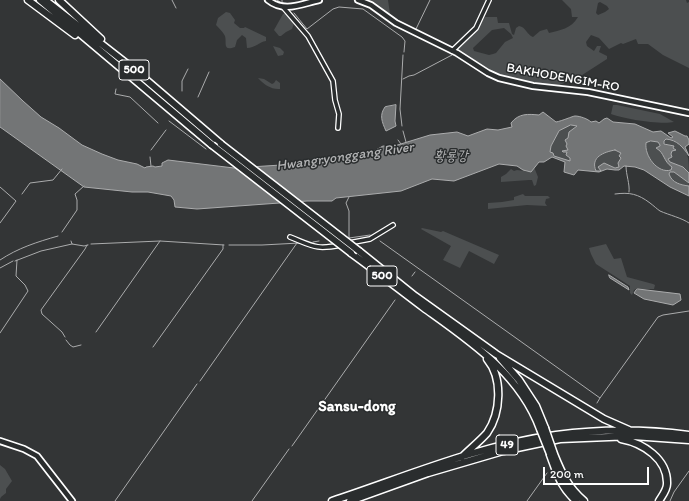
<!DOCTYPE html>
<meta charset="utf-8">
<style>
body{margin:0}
#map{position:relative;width:689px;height:501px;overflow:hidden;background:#333536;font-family:Itim,sans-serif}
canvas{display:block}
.scale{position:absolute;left:543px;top:467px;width:106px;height:18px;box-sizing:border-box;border:2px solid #fff;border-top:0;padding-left:5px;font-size:12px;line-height:14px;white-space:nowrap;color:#fff;-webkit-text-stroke:3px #2a2d2e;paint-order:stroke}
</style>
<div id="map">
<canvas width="689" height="501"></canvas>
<div class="scale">200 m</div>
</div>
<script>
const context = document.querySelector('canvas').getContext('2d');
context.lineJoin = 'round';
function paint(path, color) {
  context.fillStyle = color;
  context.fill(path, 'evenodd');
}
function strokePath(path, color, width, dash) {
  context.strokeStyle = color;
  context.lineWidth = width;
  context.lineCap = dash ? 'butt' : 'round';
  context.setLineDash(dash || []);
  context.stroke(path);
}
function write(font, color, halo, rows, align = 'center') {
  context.font = font + ' Itim,"Poor Story",sans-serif';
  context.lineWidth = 3;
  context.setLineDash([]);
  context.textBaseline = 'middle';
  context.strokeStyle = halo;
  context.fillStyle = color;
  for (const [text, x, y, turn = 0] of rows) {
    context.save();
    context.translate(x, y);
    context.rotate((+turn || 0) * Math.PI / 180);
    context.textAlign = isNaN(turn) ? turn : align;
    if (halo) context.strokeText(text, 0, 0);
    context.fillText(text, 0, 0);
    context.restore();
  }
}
const green = new Path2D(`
 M367 0H388L390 14 374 2Z
 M562 0H686L687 3 689 2V68L663 55 648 44H638L636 39 623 44 621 43 609 49 599 38 591 35 586 42 587 46 594 51 597 46H601L599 52 607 56V59L579 77 557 86 508 78 494 72 456 49 477 30 485 17H497L498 23H509L512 34 514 35 516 28 519 26C526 27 527 35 533 37L540 31 547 29 549 33C560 30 571 29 578 17H572L571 9ZM600 2 607 6 609 9 605 12 598 15 596 13 598 3ZM504 28 511 34 513 38 505 42 496 53 493 54 489 55 474 51 473 48 492 30Z
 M226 12 230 13 235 20 234 23 240 28H244L245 27 266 37V41C259 42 255 48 247 48L246 38 242 35 237 40 235 47C222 52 227 42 225 36 223 32 219 28 216 25L218 18Z
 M286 13 295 21 292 29 286 32 281 36H279L274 30 283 14Z
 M273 46 280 48 284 52 283 55 278 56Z
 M258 78 264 79 272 84 274 83 276 80 280 83V89C272 90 263 84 258 78Z
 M613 105H617L660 114 674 122C661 125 624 119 611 114Z
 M571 125H577C569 132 567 140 568 150L567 151 570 158V161C563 161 555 157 550 152L551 146 559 131Z
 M666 139C670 139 673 141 677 143 689 149 689 161 689 173L683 167 670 162 668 159 672 157 671 153 673 150H676L672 146 664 143V141Z
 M651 141 658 142 660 145V146L656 148C665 153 664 161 672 167V170C658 174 644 156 646 143Z
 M615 150 621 153C621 158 618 162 619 167 613 169 608 164 601 165V171H596C590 157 604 152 615 150Z
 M534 167 538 177 536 185 534 186 532 180H529L501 182V177L506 174 511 169 514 171 517 170 531 172Z
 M673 171 688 182 689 186C681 185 672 182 669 174Z
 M523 194 525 196H548L550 198 546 199 545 203 547 206 527 205 488 209V203L502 202 514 200V197Z
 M422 228 441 232 443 231 499 255 494 264 469 251 460 268 458 267 443 260 451 246 421 229Z
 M606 244 614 259 621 258 627 277 653 284 655 285 654 289H636L634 290 632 295 630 293V286L596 264 591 254 589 248Z
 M0 465 5 469 12 481 6 489V493L1 497 0 499Z`);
const water = new Path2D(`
 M0 79 23 101 41 117 59 128 82 145 102 154 118 160 137 164 145 168 146 167 153 166 155 167 162 166V163L168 160 234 168 344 161 363 157 383 146 391 147 430 135 457 132 468 136 487 129 498 130 512 127 511 123C519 113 528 114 539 115L543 112 556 122C562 121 573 116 575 116 580 116 588 119 591 122L596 121 599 123 604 119 607 118 613 122 635 124 653 132 661 131 671 138 673 137 668 133 675 131 685 136H687L689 140V144L685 147 689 156C683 147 677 140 666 139L664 141V144L674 146 673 148 676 150 672 151 671 154 672 157 668 159 670 162 683 167 689 173V183L674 172H670L669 174C672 183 681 185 689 186V196L670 187 644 170 635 167 624 166 619 170H615L607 169 599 172 578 170 574 175 564 172 565 162 552 157 544 162H539L531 172 523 170 517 166 499 164 454 181 432 179 401 191 336 198 332 201H307L197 209 175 207 174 200 171 196 148 192H132L84 187 0 127ZM571 125 577 126 569 132 568 138 565 140 567 144 566 146 568 150 562 151 563 152H567L566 155 570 158V161L554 156 553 153 550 152 551 146 559 131ZM651 141 658 142 660 145V146L656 148C665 153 663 161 672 167L671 170C658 174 644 156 646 143ZM615 150 621 153 619 156 621 158 618 163 619 167 615 168 604 163 598 167 601 171H596C590 157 604 152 615 150Z
 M396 105 395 121 396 126 386 131C382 122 379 115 385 107Z
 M609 275 628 287 629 290 610 278Z
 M638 289 680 294 681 300 673 305 644 299 634 293 636 290Z`);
const stream = new Path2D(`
 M172 0 176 8
 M277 0 282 3
 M282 0V3L287 4
 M294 13 307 29 333 9 339 7 363 9 402 37 405 41 404 52
 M416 29 430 0
 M403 79 409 76 414 75 452 55
 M116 89 115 94 130 97 158 123
 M182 91V81L188 69
 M198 97 209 72
 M169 121 206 149
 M402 126 400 109 403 55
 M403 131 406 142
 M398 140 401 144
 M151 150 166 130
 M150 157 151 166
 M626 166C626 175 630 184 629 192
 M0 187 16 201 0 223
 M22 194 30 183 53 180 62 169
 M615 194C630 192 638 194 650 203 654 206 657 209 660 211 669 215 682 218 689 223
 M349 197 346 203 349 211V238L370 235
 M62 232 77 210V200L75 194 84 186
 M71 241 72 244 84 246 88 245
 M380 241 600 398 658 317 663 315 689 311
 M313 242 319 241
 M91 244 160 241 224 245
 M229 245H262L300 243
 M0 260C18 248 37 242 58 236
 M15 261 41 251 72 244
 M0 268 13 261
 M412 276 415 272
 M96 332 160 241
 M0 333 28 291 25 285 16 276 17 260
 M65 337 62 332 42 314 41 310 85 249 87 245
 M66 340 70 345 73 347 81 345
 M153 347 223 249V245
 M200 381 297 243
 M597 403 600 398
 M292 446 395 300
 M115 501 197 384
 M252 501 289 449
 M527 501 547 473
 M670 501 674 492 689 471`);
const street = new Path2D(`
 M283 7 308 36 333 81 335 100 339 114 338 128
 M452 51 476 28 489 0
 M290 237C313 246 315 250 341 245
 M349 243 370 239 393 225`);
const secondary = new Path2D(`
 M268 0C284 13 301 4 319 0
 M358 0 371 5 396 23 457 53 488 73 499 78 533 86 588 92 689 113
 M0 441 24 449 37 456 72 501`);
const highway = new Path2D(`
 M28 0 75 35
 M40 0 212 145
 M45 0 131 67 221 144
 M59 0 101 39
 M359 251 415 296 496 354 604 419 629 430
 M351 253C376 271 400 290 424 308 470 341 520 374 540 429
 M500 358 519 380 536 406 545 428
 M621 439C643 443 668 459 667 484 667 490 662 496 659 501
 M554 454C562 474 568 487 584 501
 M550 455C557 474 560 486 576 501
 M462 457C470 449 480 441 487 433 501 413 503 378 487 359
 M332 501C405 477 479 445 556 435 600 429 645 429 689 435
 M350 501 428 473 503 451 560 439 633 436 689 440`);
const highwayBridge = new Path2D(`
 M221 144 359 251
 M212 145 351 253
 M545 428 554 454
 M540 429 550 454`);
const shields = [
 [134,70,30],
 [382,276,30],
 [507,445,22]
];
const shieldNames = [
 ["500",134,70],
 ["500",382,276],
 ["49",507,445]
];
const streetNames = [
 ["BAKHODENGIM-RO",563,78,10]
];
const waterNames = [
 ["황룡강",451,156],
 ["Hwangryonggang River",345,157,-8]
];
const quarterNames = [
 ["Sansu-dong",357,407]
];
paint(green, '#4c4f50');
paint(water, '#737576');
strokePath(water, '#abacad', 1);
strokePath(stream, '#abacad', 1);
strokePath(street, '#fff', 6);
strokePath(secondary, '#fff', 8);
strokePath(highway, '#fff', 9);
strokePath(street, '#2a2d2e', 3.5);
strokePath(secondary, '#2a2d2e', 4.5);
strokePath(highway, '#2a2d2e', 6);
strokePath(highwayBridge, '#fff', 9, []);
strokePath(highwayBridge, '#2a2d2e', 6);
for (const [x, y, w] of shields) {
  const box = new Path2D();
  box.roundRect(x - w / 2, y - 10, w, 20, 3);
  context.fillStyle = '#2a2d2e';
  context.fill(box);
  strokePath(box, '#fff', 1);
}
write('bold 12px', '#fff', null, shieldNames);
write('13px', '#fff', '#2a2d2e', streetNames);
write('italic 14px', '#b2b3b4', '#2a2d2e', waterNames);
write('bold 15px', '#fff', '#2a2d2e', quarterNames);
</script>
